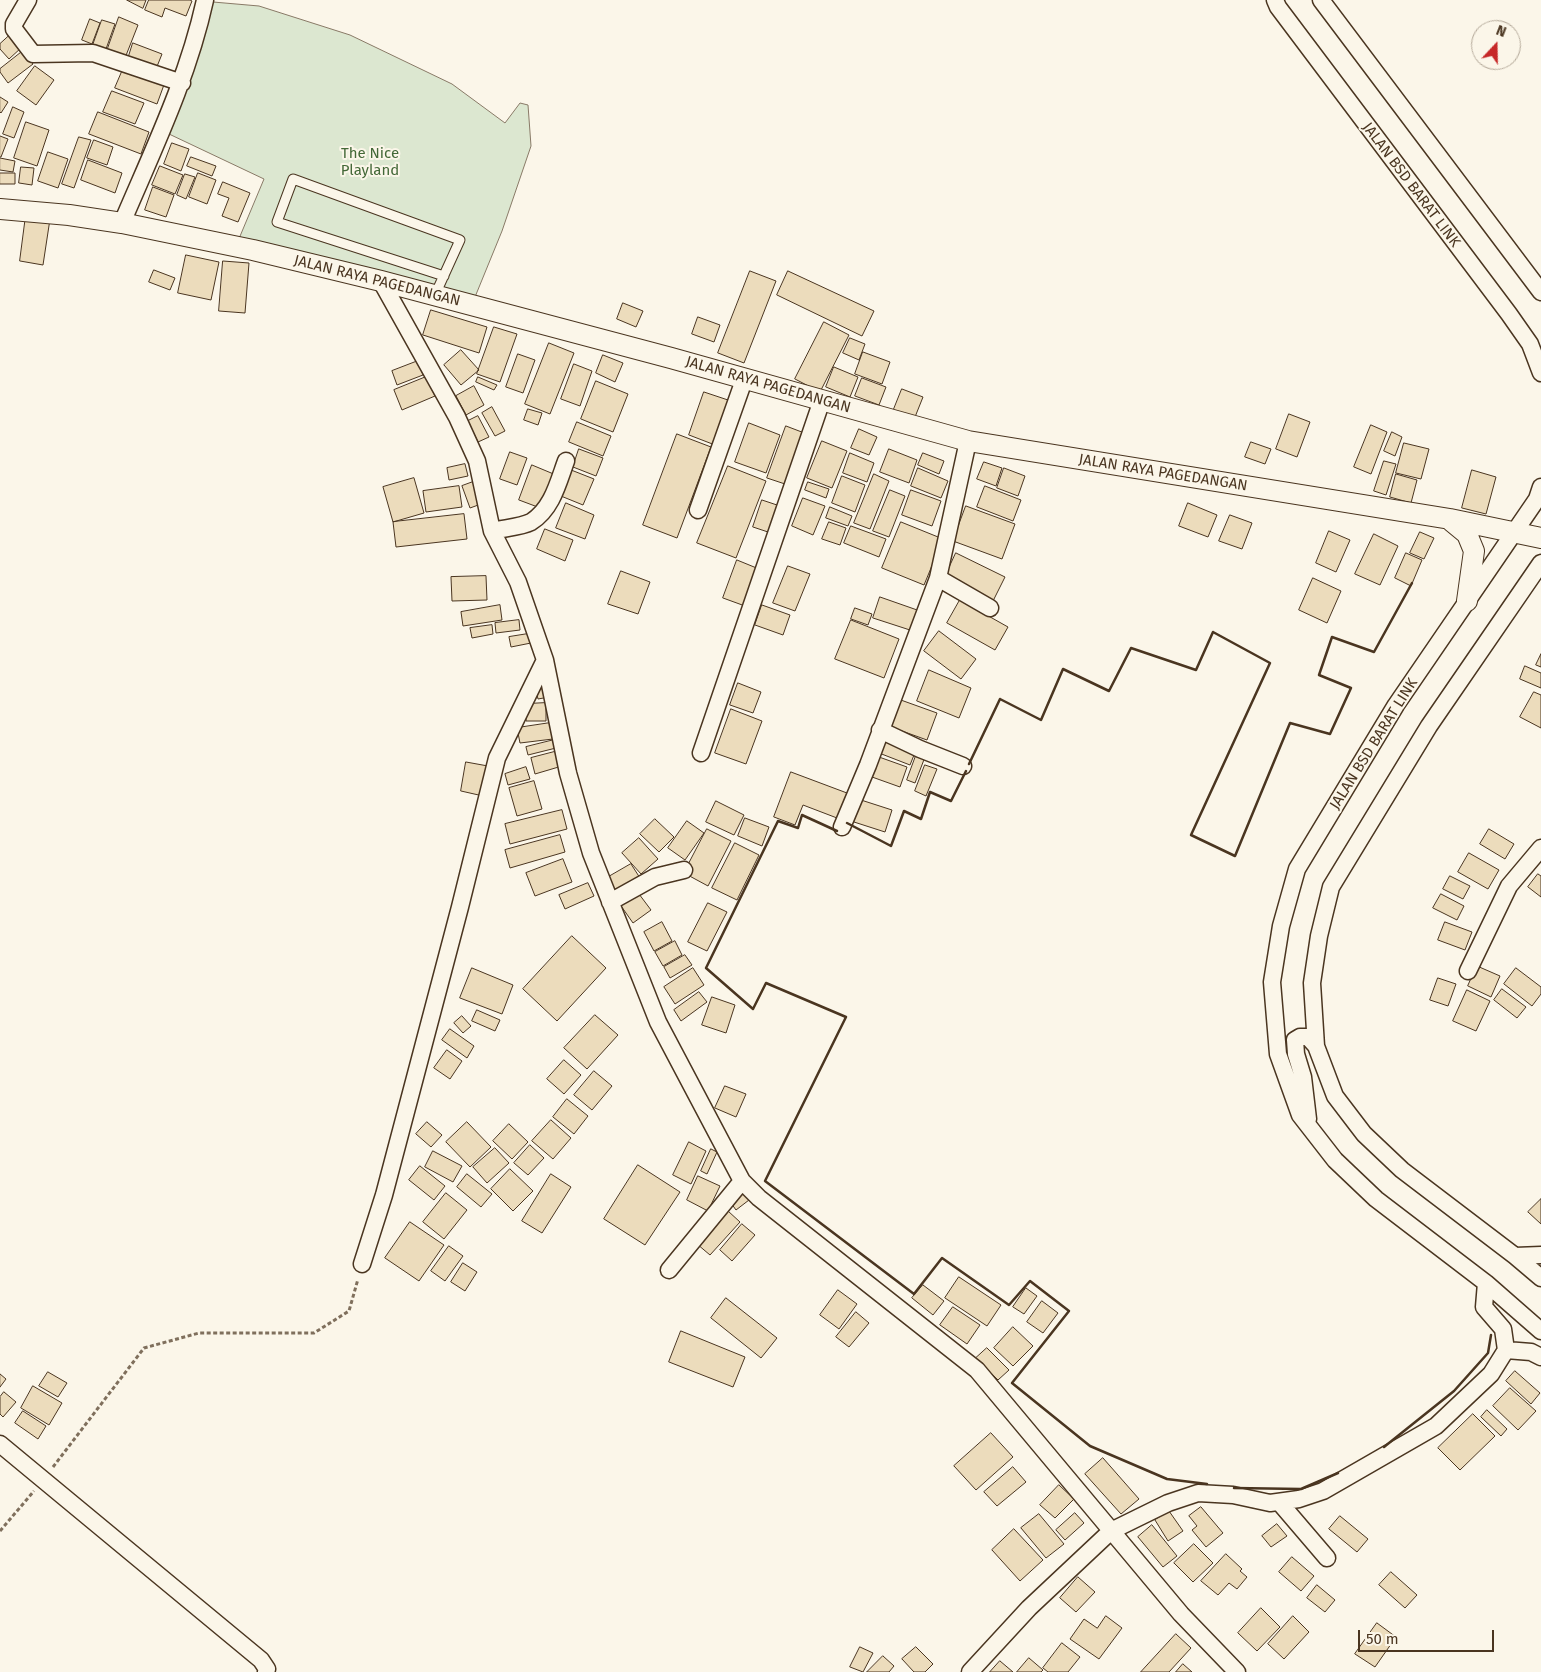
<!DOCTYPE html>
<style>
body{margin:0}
#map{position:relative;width:1541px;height:1672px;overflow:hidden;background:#fbf6e9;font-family:"Fira Sans",sans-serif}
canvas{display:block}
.north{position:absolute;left:1471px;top:20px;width:50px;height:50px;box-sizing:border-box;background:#fbf6e9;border:1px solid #b4a999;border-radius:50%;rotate:21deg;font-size:14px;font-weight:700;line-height:20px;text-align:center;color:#4a3520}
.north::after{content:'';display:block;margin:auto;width:18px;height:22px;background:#c62828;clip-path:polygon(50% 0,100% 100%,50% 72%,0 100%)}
.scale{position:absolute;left:1358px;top:1630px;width:136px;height:22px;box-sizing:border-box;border:2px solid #4a3520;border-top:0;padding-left:6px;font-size:15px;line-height:18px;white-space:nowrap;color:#4a3520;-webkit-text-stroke:4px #fbf6e9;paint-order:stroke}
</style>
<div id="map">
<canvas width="1541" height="1672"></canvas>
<div class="north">N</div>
<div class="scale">50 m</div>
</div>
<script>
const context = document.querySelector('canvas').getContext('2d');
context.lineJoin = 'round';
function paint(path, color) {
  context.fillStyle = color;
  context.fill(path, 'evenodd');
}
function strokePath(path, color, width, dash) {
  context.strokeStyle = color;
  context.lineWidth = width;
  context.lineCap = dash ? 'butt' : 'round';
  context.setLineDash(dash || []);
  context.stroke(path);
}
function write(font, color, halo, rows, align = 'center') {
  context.font = font + ' "Fira Sans",sans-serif';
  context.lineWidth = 4;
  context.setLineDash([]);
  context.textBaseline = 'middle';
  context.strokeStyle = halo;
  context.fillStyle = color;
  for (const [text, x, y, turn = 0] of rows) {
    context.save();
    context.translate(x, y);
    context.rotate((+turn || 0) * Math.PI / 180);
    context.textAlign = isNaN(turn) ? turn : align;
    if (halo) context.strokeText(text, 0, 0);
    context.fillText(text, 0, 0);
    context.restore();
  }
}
const green = new Path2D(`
 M213 2 259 6 350 35 452 84 505 123 520 103 528 105 531 146 502 231 475 297 238 241 264 179 169 134 197 59Z`);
const building = new Path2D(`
 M127 0H146L143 8Z
 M149 0H190L192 1 186 16 165 8 162 17 145 10Z
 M119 17 138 25 125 58 107 51Z
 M90 19 100 23 92 44 82 40Z
 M102 20 115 24 106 49 93 45Z
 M10 35 22 47 9 59 0 49V44Z
 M133 43 162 54 156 69 128 59Z
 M23 51 33 64 8 83 0 72V69Z
 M35 66 54 80 36 105 17 91Z
 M124 67 165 82 157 104 115 88Z
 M112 91 144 103 135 124 103 112Z
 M0 97 8 102 1 113 0 112Z
 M13 107 24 112 14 138 3 134Z
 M98 112 149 132 141 154 89 134Z
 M26 122 49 130 37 166 14 158Z
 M0 136 8 139 1 157H0Z
 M79 137 91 140 74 188 62 184Z
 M94 140 113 147 107 165 87 158Z
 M172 143 189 149 181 171 164 164Z
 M48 152 68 159 58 188 38 181Z
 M191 157 216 166 212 176 187 166Z
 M0 158 15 161 13 172 0 170Z
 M88 160 122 173 115 193 81 180Z
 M160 166 183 175 175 194 152 185Z
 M21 167 34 168 32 185 19 183Z
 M0 173H15V184H0Z
 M198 173 216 180 207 204 189 197Z
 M185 174 195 177 186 199 177 195Z
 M223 182 250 193 238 222 222 216 229 198 218 194Z
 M153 187 174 195 166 217 145 210Z
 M26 215 50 219 43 265 20 261Z
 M186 255 219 262 211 300 178 293Z
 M223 261 249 263 245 313 219 311Z
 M154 270 175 278 170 290 149 282Z
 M750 271 776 281 744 363 718 353Z
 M788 271 874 311 862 336 777 295Z
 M623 303 643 311 636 327 617 319Z
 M431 310 487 327 479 353 423 335Z
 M698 317 720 325 714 342 692 334Z
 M824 322 849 335 820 392 795 379Z
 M494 327 517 334 500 382 477 374Z
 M850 338 865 344 859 360 843 353Z
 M549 343 574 353 550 414 525 404Z
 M461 350 479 370 461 385 444 365Z
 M863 352 890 362 882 384 855 374Z
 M518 354 535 360 523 393 506 387Z
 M603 355 623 363 615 382 596 373Z
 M418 361 423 375 397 385 392 371Z
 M574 364 592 371 580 406 561 399Z
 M834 367 858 377 850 397 826 387Z
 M426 377 435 396 402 410 394 390Z
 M478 377 497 385 494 390 476 382Z
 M862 378 886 387 879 405 855 396Z
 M596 381 628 394 613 432 581 419Z
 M474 386 484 405 466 415 456 396Z
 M902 389 923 397 913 422 892 414Z
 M704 392 731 401 715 445 689 435Z
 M492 407 505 431 495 436 482 413Z
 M528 409 542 413 538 425 524 420Z
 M1289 414 1310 422 1297 457 1276 449Z
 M478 416 489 437 478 442 468 421Z
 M577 422 611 436 603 456 569 442Z
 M749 423 780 435 766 473 735 462Z
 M1371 425 1387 432 1371 474 1354 467Z
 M786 426 807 434 788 485 767 478Z
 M859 429 877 437 869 455 851 448Z
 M1392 432 1402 437 1395 456 1384 451Z
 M677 434 711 447 677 538 643 525Z
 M822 441 847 451 832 488 807 478Z
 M1251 442 1271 449 1265 464 1245 457Z
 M1404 443 1429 449 1421 479 1396 473Z
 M579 449 603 458 596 476 573 467Z
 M889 449 917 460 909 483 880 472Z
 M510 452 527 458 517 485 500 479Z
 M850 453 874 463 867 482 843 473Z
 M923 453 944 461 939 474 918 465Z
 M1384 461 1396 464 1386 495 1374 491Z
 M984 462 1002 468 996 486 977 479Z
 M465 464 468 476 449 480 447 468Z
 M532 465 556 475 543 509 519 500Z
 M728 466 766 481 736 558 697 543Z
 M566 468 594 479 583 505 556 494Z
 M918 468 948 481 941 498 911 486Z
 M1004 468 1025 476 1018 496 997 488Z
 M1472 470 1496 477 1486 514 1462 508Z
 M874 474 889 481 870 529 854 523Z
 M1396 474 1417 480 1411 503 1390 497Z
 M842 476 865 485 855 512 832 503Z
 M414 478 424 513 393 522 383 487Z
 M473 482 481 504 470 508 462 486Z
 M808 482 829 489 826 498 805 490Z
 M459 486 462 507 426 512 423 491Z
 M985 486 1021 500 1013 521 977 507Z
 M890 490 905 496 889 537 873 531Z
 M911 490 941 501 932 526 902 515Z
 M803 498 825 506 813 535 792 526Z
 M762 500 780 506 771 533 753 527Z
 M566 503 594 515 585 539 556 528Z
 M1188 503 1217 515 1208 537 1179 526Z
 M966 506 1015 524 1002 559 953 541Z
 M830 507 852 516 848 526 826 518Z
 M464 514 467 539 396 547 393 522Z
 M1230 515 1252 523 1242 549 1219 541Z
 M829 522 846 528 840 545 822 539Z
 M901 522 943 539 924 585 882 568Z
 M851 526 886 539 879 557 844 543Z
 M545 529 573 540 565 561 537 549Z
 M1329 531 1350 540 1336 572 1316 563Z
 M1420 532 1434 538 1424 559 1410 553Z
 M1374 534 1398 546 1380 585 1355 574Z
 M956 553 1005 577 993 601 945 577Z
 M1406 553 1422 560 1411 586 1395 578Z
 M737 560 759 569 745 606 723 598Z
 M788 566 810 574 795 611 773 603Z
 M621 571 650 582 638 614 608 604Z
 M486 576 487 600 452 601 451 577Z
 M1313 578 1341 591 1327 623 1299 610Z
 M880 597 920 611 913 631 873 618Z
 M960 600 1008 627 995 650 947 623Z
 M500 605 502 620 463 626 461 612Z
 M762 605 790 615 783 635 755 625Z
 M855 608 872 614 868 625 851 619Z
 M519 620 520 630 496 633 495 623Z
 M851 620 899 639 884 678 835 659Z
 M492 625 493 634 472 638 470 628Z
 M939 631 976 659 961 679 924 651Z
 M534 633 536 642 511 647 509 637Z
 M1541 654V667L1536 665Z
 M1525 666 1541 673V688L1520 679Z
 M929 670 971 688 959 718 917 701Z
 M545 680 549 697 538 699 534 682Z
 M738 683 761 692 753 713 730 705Z
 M1534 692 1541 695V728L1520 717Z
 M898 699 937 713 927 740 888 726Z
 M546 703V721H526V704Z
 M731 709 762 721 746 764 715 753Z
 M550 723 553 739 520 743 517 728Z
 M885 738 916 750 910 765 879 753Z
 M554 740 556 748 528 755 526 747Z
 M558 751 562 766 535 774 531 758Z
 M917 753 925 757 915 783 907 780Z
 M879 757 907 767 900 787 872 777Z
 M466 762 488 766 483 796 461 791Z
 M925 765 937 769 926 796 915 791Z
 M526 767 530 779 508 785 505 774Z
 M791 772 847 793 837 818 803 805 795 825 774 817Z
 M534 781 542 809 517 816 509 788Z
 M861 800 892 810 885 832 854 822Z
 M716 801 744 815 734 835 706 822Z
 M562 810 567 829 510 844 505 824Z
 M745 818 769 827 762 846 738 836Z
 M655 819 674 837 659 852 640 834Z
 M687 821 704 833 685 860 668 848Z
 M707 829 731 841 708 886 684 873Z
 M1489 829 1514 844 1505 859 1480 844Z
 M560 835 565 852 510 868 505 850Z
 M639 838 658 859 641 874 622 853Z
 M735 843 759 855 737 900 712 888Z
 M1469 853 1499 870 1488 889 1458 872Z
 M563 859 572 882 535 896 526 873Z
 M631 864 640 878 614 894 605 879Z
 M1538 874 1541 876V897L1528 887Z
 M1450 876 1470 886 1463 899 1443 889Z
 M588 883 594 896 565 909 559 895Z
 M636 890 651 910 633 923 619 903Z
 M1441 894 1464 906 1457 920 1433 908Z
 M708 903 727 912 707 951 688 942Z
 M662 922 672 941 654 951 644 932Z
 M1445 922 1472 932 1465 950 1438 940Z
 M572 936 606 968 557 1021 523 989Z
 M675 941 682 955 663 966 655 952Z
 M685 955 692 965 670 978 664 967Z
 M1477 966 1500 976 1491 997 1468 986Z
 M472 968 513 985 502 1014 460 998Z
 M693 968 704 985 675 1004 664 987Z
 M1516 968 1541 987V994L1532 1006 1504 984Z
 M1438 978 1456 984 1448 1006 1430 1000Z
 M1502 989 1526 1007 1517 1018 1494 1000Z
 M1467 990 1490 1001 1476 1031 1453 1021Z
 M699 992 707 1002 681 1021 674 1010Z
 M712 997 735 1005 726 1033 702 1025Z
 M477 1010 500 1020 495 1031 472 1021Z
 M595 1015 618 1035 587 1069 564 1048Z
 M462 1016 471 1026 463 1033 454 1023Z
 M450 1029 474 1046 467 1058 442 1040Z
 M447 1050 462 1061 450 1079 434 1068Z
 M564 1060 581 1075 564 1094 547 1079Z
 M594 1071 612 1086 592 1110 574 1095Z
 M725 1086 746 1094 736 1117 715 1108Z
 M567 1099 588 1116 574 1134 553 1117Z
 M551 1120 571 1138 553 1159 532 1141Z
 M427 1122 442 1135 431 1147 416 1134Z
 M467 1122 491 1147 470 1167 446 1142Z
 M509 1124 528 1142 512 1159 493 1141Z
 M689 1142 706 1151 691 1184 673 1175Z
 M530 1145 544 1158 528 1175 514 1163Z
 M495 1148 509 1163 487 1183 473 1167Z
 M711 1149 717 1152 707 1174 701 1171Z
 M433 1151 462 1166 453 1182 425 1167Z
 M638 1165 680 1192 645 1245 604 1219Z
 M420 1166 445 1186 434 1200 409 1180Z
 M510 1169 533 1191 513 1211 491 1189Z
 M467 1174 492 1194 481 1207 457 1187Z
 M551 1174 571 1187 542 1233 522 1221Z
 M698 1176 720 1186 708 1211 687 1200Z
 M446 1193 467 1210 444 1239 423 1222Z
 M744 1194 749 1200 736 1210 731 1203Z
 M1541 1199V1224L1528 1212Z
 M728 1211 740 1222 710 1255 697 1244Z
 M410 1222 444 1245 419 1281 385 1258Z
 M742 1224 755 1235 732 1261 720 1250Z
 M449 1246 463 1256 445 1281 431 1271Z
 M463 1263 477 1272 465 1291 451 1282Z
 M959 1277 1001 1305 987 1326 945 1298Z
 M923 1285 944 1301 933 1315 912 1298Z
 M1026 1288 1037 1296 1024 1314 1013 1307Z
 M838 1290 857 1304 839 1329 820 1315Z
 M726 1298 777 1338 761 1358 711 1318Z
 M1042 1301 1058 1313 1043 1333 1027 1322Z
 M953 1307 980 1325 967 1344 940 1325Z
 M856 1312 869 1323 849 1347 836 1337Z
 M1013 1327 1033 1346 1013 1366 994 1348Z
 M681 1331 745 1357 733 1387 669 1362Z
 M987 1348 1009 1370 998 1380 976 1358Z
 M1515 1371 1540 1393 1531 1404 1506 1381Z
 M48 1372 67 1383 58 1397 39 1386Z
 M0 1374 6 1379 0 1387Z
 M33 1386 62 1403 49 1425 21 1408Z
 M1510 1388 1536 1411 1518 1430 1493 1406Z
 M4 1392 16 1402 3 1417 0 1414V1397Z
 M1487 1410 1507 1429 1501 1436 1481 1417Z
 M23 1411 46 1426 38 1439 15 1423Z
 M1473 1414 1495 1436 1460 1470 1438 1448Z
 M991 1433 1013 1457 976 1490 954 1466Z
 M1103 1458 1139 1499 1121 1514 1085 1474Z
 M1013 1467 1026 1482 997 1506 984 1492Z
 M1059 1485 1074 1499 1055 1518 1040 1505Z
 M1201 1507 1223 1533 1206 1547 1192 1530 1197 1526 1189 1516Z
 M1169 1511 1183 1531 1168 1541 1155 1520Z
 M1075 1513 1084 1523 1065 1540 1056 1530Z
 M1039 1514 1064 1544 1046 1558 1021 1528Z
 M1340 1516 1368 1539 1357 1552 1329 1529Z
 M1277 1524 1287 1536 1271 1547 1262 1536Z
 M1152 1525 1177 1556 1163 1567 1138 1537Z
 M1014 1529 1043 1560 1020 1581 992 1550Z
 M1194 1544 1213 1563 1193 1582 1174 1563Z
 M1226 1554 1242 1569 1240 1571 1247 1577 1237 1589 1229 1583 1218 1595 1201 1581Z
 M1292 1557 1314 1576 1301 1591 1279 1572Z
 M1391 1572 1417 1595 1405 1608 1379 1585Z
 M1078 1577 1095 1592 1076 1612 1060 1598Z
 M1317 1585 1335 1600 1325 1612 1307 1598Z
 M1261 1608 1280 1627 1257 1651 1238 1633Z
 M1106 1616 1122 1628 1099 1659 1070 1639 1084 1619 1097 1628Z
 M1293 1616 1309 1632 1284 1659 1268 1644Z
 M1377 1623 1396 1637 1375 1667 1355 1654Z
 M1176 1634 1191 1648 1169 1672H1141Z
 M1062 1643 1080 1657 1068 1672H1048L1043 1668Z
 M860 1647 873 1653 863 1672 850 1667Z
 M916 1647 933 1664 925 1672H914L902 1659Z
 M883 1656 894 1666 889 1672H867Z
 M1029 1658 1043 1670 1041 1672H1017Z
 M1000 1661 1013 1672H990Z
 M1183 1664 1192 1672H1176Z`);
const path = new Path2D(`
 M53 1467 144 1348 199 1333H314L349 1311 358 1279
 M0 1531 34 1491`);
const service = new Path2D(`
 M435 295 460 240 293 179 277 222 444 276`);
const minor = new Path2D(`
 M28 0 14 24V29L33 54 93 53 182 83
 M1275 0 1278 7 1509 314 1530 344 1541 373
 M1321 0 1541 292
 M122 223C153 150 188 78 205 0
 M381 281 457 417 477 461 492 531 518 582 545 660 568 773 591 853 658 1022 742 1181 759 1198 977 1370 1181 1614 1237 1672
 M1541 487 1537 499 1396 705 1297 869 1281 926 1272 982 1278 1054 1300 1115 1335 1160 1376 1199 1486 1283 1541 1331
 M698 510 744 380
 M492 531C504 528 521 527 531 522 552 509 558 483 566 461
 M1541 563 1429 726 1331 887 1319 936 1312 983 1316 1046 1335 1096 1364 1134 1402 1170 1515 1256 1541 1278
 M938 578 990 608
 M880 730 920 749 963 766
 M701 753 822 400
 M842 827 868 765 938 578 968 441
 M610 902 655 877 684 870
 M1468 971 1509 886 1541 848
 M1308 1119 1303 1077 1296 1054 1295 1040 1300 1037H1308L1316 1046
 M1515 1256 1541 1255
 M362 1264 384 1195 460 907 497 758 545 660
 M669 1270 742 1181
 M1486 1283 1484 1307 1503 1329 1506 1350 1531 1352 1541 1357
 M0 1444 261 1660 267 1669 266 1672
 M1280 1503 1327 1558
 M970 1672 1029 1608 1111 1531 1168 1503 1198 1493 1233 1495 1270 1503 1299 1499 1323 1491 1436 1426 1491 1374 1506 1350`);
const tertiary = new Path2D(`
 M0 209 69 215 122 223 253 250 381 281 671 358 968 441 1450 519 1541 538
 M1450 520 1467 534 1474 551 1467 601`);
const wall = new Path2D(`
 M969 764 1000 699 1041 720 1063 669 1109 691 1131 648 1196 670 1213 632 1270 663 1191 835 1235 856 1290 723 1330 734 1351 688 1319 675 1332 637 1374 652 1412 583
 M847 823 891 846 904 811 921 819 930 792 951 801 966 771
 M837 831 802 815 798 828 778 821 706 968 753 1009 766 983 846 1017 765 1181 914 1294 942 1258 1009 1305 1030 1281 1069 1311 1012 1383 1090 1446 1167 1479 1207 1484
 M1384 1447 1454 1391 1488 1353 1491 1335
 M1234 1488 1301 1489 1338 1473`);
const parkNames = [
 ["The Nice",370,154],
 ["Playland",370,171]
];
const streetNames = [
 ["JALAN BSD BARAT LINK",1411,185,53],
 ["JALAN RAYA PAGEDANGAN",377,281,14],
 ["JALAN RAYA PAGEDANGAN",768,385,16],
 ["JALAN RAYA PAGEDANGAN",1163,473,9],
 ["JALAN BSD BARAT LINK",1374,744,-58]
];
paint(green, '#dce7d0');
strokePath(green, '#887966', 1);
paint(building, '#ecdcbc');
strokePath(building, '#4a3520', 1);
strokePath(service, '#4a3520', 11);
strokePath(minor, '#4a3520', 19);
strokePath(tertiary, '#4a3520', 22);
strokePath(path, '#7f6f5c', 3, [4, 2.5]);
strokePath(service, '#fbf6e9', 9);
strokePath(minor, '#fbf6e9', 16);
strokePath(tertiary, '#fbf6e9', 20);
strokePath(wall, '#4a3520', 2.5);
write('15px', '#436837', '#fbf6e9', parkNames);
write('15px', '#4a3520', '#fbf6e9', streetNames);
</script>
